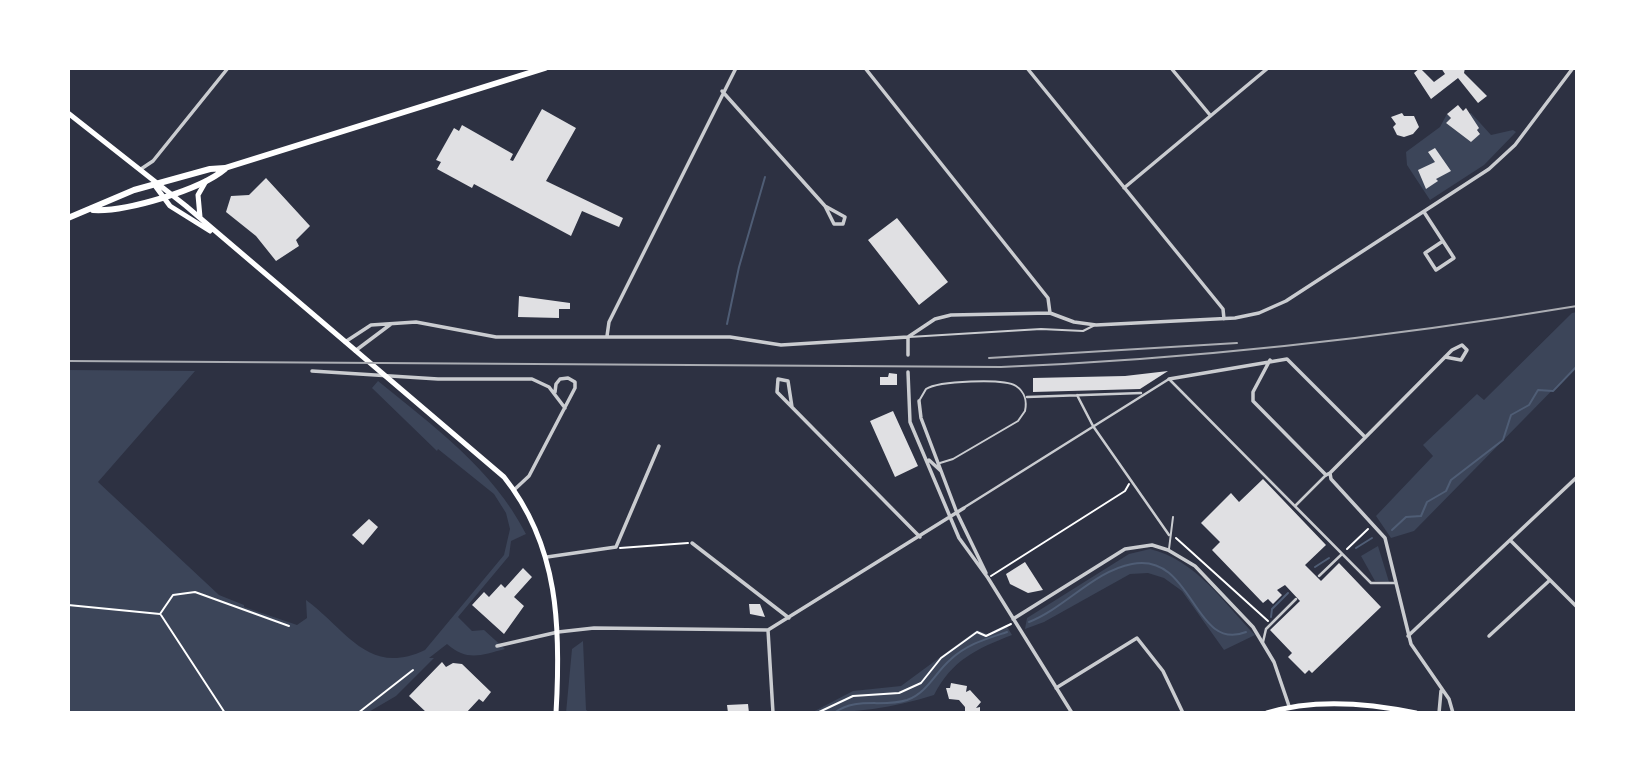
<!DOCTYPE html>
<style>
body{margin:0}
#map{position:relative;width:1645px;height:781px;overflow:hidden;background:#2d3142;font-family:Quicksand,sans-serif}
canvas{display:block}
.frame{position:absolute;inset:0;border:70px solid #fff;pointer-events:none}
</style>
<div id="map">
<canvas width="1645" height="781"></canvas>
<div class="frame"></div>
</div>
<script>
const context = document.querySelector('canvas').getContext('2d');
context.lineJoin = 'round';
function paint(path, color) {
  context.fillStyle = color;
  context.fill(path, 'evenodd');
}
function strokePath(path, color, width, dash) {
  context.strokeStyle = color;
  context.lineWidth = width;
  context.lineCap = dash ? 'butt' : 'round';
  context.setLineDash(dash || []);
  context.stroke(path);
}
const green = new Path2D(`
 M1471 113 1491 135 1513 130 1516 132 1484 165 1430 200 1407 165 1406 152 1440 127 1447 114 1451 118 1446 123 1471 142 1480 133 1468 115Z
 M1577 312V365L1414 531 1391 538 1376 516 1433 456 1423 445 1477 394 1484 400 1572 313Z
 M68 370 195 371 98 482 219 595 244 605V607L297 625 307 618 306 600C347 630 368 677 425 650L504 555 510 529 506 513 494 494 438 449 437 451 372 388 378 381C434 427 492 468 526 534L511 541 509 556 458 617 472 631 484 630 505 649C481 655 468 662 447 644L429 658H434L396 696 367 713H68Z
 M1378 546 1389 582 1375 581 1361 556Z
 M1150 549C1196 560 1223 602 1255 635L1224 650 1182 591 1164 578 1148 573 1130 574 1044 622 1025 629 1027 618 1129 554Z
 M1006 625 1012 635C976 649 952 660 934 695 894 708 852 713 811 713L853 691 901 686 977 630 987 634Z
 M583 641 586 710 591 713H566L572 649Z`);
const stream = new Path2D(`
 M727 324 739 267 765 177
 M1392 530 1406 517 1421 516 1427 502 1446 491 1451 480 1503 440 1511 415 1529 405 1538 390 1553 391 1577 366
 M1356 548 1372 538
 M1315 567 1329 558
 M1271 617 1272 609 1288 593
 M1029 622C1065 608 1094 571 1132 564 1194 552 1193 653 1246 632
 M834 713C857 696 882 708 907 700 927 693 935 673 950 660 967 644 986 639 1007 632`);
const building = new Path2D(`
 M1420 68 1434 82 1445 74 1441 68H1465L1464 73 1487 96 1478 103 1458 78 1431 99 1414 73Z
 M1458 105 1463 111 1466 108 1479 128 1477 130 1480 134 1471 142 1446 123 1451 118 1447 114Z
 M542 109 576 128 546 181 623 218 619 227 582 211 571 236 474 184 472 188 437 169 441 162 436 160 454 128 459 131 462 125 513 154 510 160 513 161Z
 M1402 113 1404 116H1414L1419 127 1413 134 1404 137 1397 135 1393 127 1396 124 1391 117Z
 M1435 148 1451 171 1436 179 1438 181 1426 189 1418 170 1435 162 1428 152Z
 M266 178 310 226 296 240 299 246 276 261 256 236 226 212 231 196 249 195Z
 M897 218 948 282 919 305 868 240Z
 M519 296 570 303V309H559V318L518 317Z
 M1168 371 1140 389 1033 392V378L1125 376Z
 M889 373 897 374V385H880V377H888Z
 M893 411 918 466 895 477 870 421Z
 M1263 479 1326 545 1305 565 1321 581 1339 563 1381 607 1312 673 1309 670 1305 674 1288 657 1292 653 1270 630 1300 601 1285 585 1277 590 1282 595 1273 604 1268 599 1263 603 1212 550 1220 542 1201 523 1231 493 1239 502Z
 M369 519 378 527 363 545 352 535Z
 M1025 562 1043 590 1028 593 1010 584 1006 574Z
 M523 568 532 577 514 597 524 606 504 634 472 605 484 592 489 597 501 584 505 588Z
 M749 604H760L765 617 750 614Z
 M442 662 446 667 453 663 462 664 491 692 483 702 479 699 466 713H427L409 696Z
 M951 683 967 686 966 692 970 690 981 702 976 708 980 707V713H965V707L959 700 949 699 946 688H950Z
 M748 704 749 713H728L727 705Z`);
const path = new Path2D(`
 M1176 538 1268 621
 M620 548 688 543
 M1347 549 1368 529
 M991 576 1125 491 1129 484
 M68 605 160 614
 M160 614 173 595 195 592 289 626
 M161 615 225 713
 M358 713 413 670
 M817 713 853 696 899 693 921 683 941 658 977 632 986 636 1011 624`);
const service = new Path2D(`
 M909 337 1041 329 1083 331 1095 325
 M919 401 926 389C938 381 1004 378 1016 386 1025 392 1027 402 1025 411L1018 421 953 459 940 463
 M1169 549 1173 517`);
const pedestrian = new Path2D(`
 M1077 395 1093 426 1169 535
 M1027 397 1141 393
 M1295 506 1326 475
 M965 507 1169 379 1371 583H1396
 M1319 576 1342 554
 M1263 642 1266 629 1296 599`);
const minor = new Path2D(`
 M865 68 1048 298 1050 313
 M1027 68 1223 309 1224 319
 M1171 68 1210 115
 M722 91 825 206 834 224H843L845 217 825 206
 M141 169 153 161 228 68
 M1124 188 1268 68
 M1424 212 1454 258 1436 270 1425 253 1443 241
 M607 336 609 322 736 68
 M345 342 371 325 416 322 496 337H730L781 345 908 337 935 319 951 315 1050 313 1074 322 1096 325 1235 318 1259 313 1286 301 1489 169 1515 145 1573 68
 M355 351 391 324
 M908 355V337
 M1270 360 1253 392V401L1326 475 1330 473
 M312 371 438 379H532L549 387 565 408
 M908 372 910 422 959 538 988 578 1072 713
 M1169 379 1287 359 1364 436
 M919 401 921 418 957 513 986 573
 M792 407 788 381 778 379 777 392 920 537
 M929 460 941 471
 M1330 473 1331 479 1385 538 1411 644 1449 699 1453 713
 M1330 473 1452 350 1462 345 1467 350 1461 360 1445 357
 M514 490 529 476 575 388V382L568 378 560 379 556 384 555 392
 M1511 541 1577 607
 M692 543 789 618
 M547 557 616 547 659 446
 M1013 619 1125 549 1152 545 1168 550 1195 566 1253 627 1274 662 1289 706
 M768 630 773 713
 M1408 636 1577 477
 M1489 636 1550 580
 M497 646 558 632 594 628 768 630 964 508
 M1056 688 1137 638 1163 671 1183 713
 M1439 713 1441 691`);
const secondary = new Path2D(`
 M68 113 186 206 504 477C559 546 561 628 556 713
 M156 187 170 206 210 231
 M200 217 198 195 206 181
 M1267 713C1315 698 1368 703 1416 713`);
const primary = new Path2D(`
 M93 210C126 212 200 190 225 169
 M68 218 134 190 210 169 225 168 545 68`);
const rail = new Path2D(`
 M989 358 1237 343
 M68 361 1001 367C1194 359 1385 338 1577 306`);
paint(green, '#3c4559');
strokePath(stream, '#4f5d75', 2);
paint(building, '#e0e0e3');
strokePath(path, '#fff', 2);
strokePath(service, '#caccd0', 2);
strokePath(pedestrian, '#caccd0', 2.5);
strokePath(minor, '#caccd0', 3.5);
strokePath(secondary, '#fff', 5);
strokePath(primary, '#fff', 6);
strokePath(rail, '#abadb3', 2);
</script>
